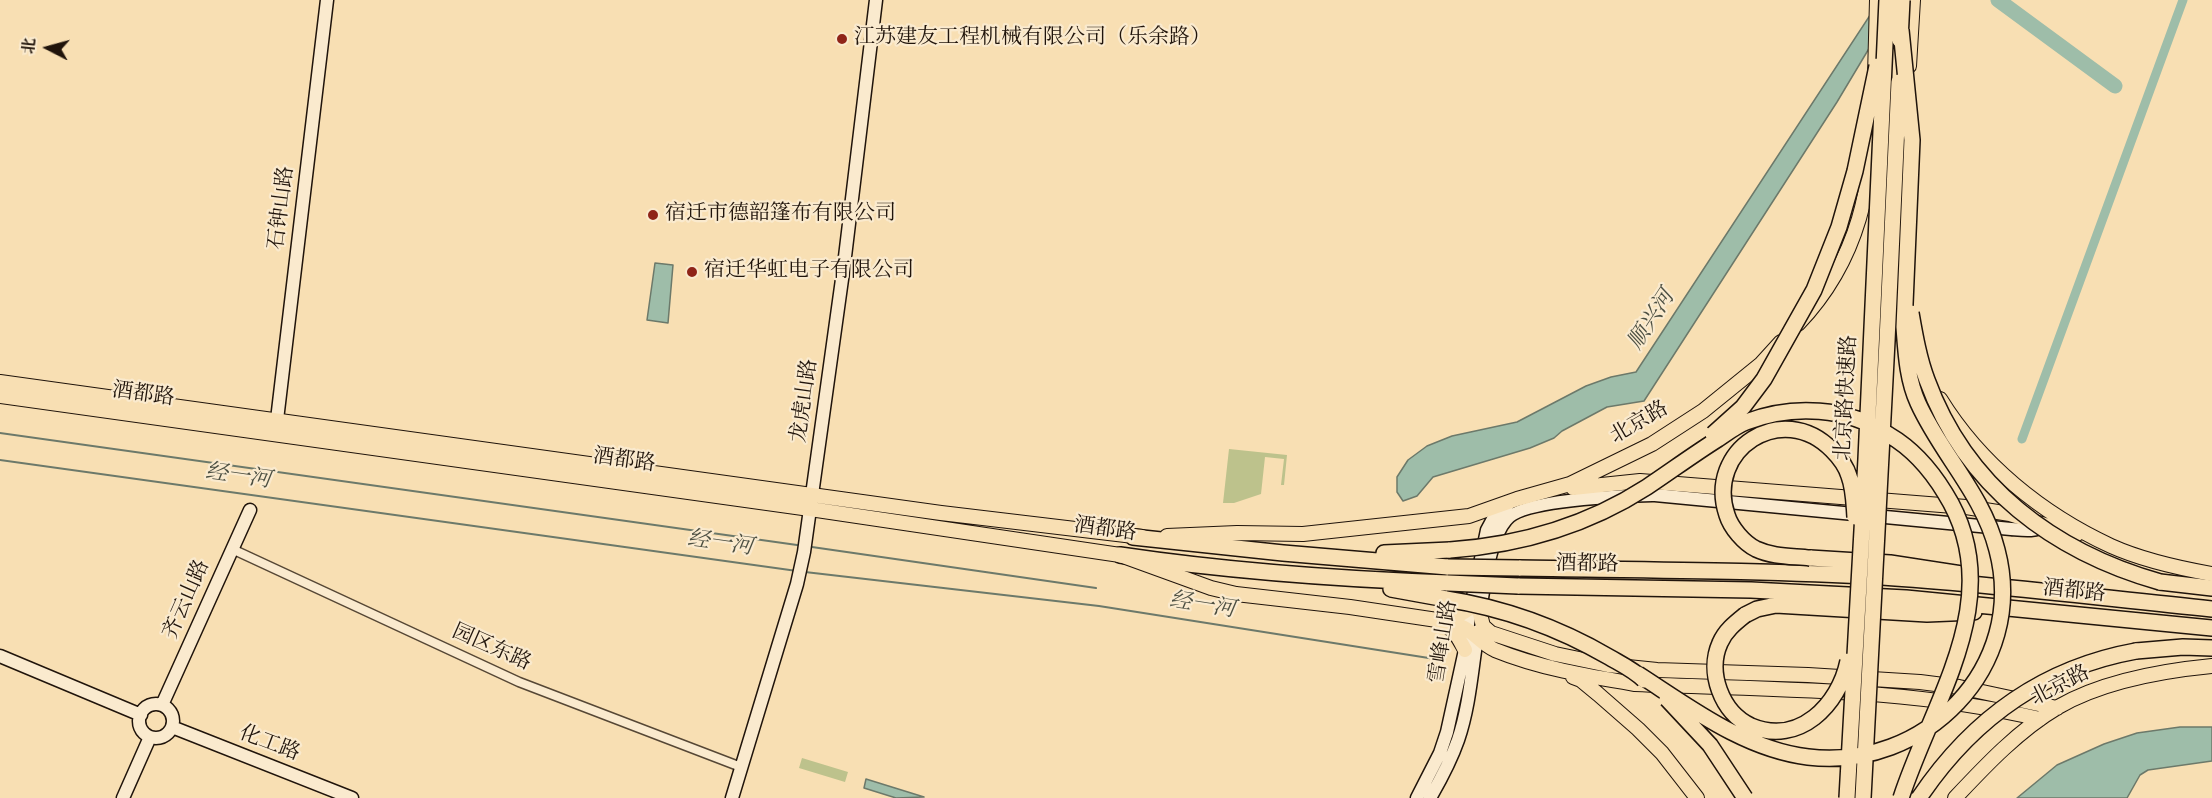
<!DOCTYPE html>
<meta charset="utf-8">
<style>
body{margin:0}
#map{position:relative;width:2212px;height:798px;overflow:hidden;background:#f8dfb3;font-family:Vollkorn,"Noto Serif SC",serif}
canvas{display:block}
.north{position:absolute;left:18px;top:18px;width:60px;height:60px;-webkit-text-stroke:4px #faeace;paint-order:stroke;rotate:276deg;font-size:16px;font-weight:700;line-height:24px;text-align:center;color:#20140b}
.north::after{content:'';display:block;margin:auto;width:21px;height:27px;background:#20140b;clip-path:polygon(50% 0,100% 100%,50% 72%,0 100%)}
</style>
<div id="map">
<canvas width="2212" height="798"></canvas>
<div class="north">北</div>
</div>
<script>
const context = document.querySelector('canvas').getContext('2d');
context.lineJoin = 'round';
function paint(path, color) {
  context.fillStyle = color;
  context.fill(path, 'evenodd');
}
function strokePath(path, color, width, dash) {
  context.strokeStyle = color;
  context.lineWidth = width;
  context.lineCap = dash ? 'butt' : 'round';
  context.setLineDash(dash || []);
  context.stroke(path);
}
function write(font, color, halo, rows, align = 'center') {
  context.font = font + ' Vollkorn,"Noto Serif SC",serif';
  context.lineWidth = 4.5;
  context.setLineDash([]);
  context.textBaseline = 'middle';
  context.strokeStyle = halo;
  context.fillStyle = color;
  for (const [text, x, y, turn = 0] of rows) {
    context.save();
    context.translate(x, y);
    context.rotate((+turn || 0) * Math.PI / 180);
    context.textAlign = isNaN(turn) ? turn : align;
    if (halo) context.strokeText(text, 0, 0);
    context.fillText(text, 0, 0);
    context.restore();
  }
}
const green = new Path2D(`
 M1229 449 1287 455 1284 485H1281L1284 459 1265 457 1261 494 1234 503H1223Z
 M802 758 848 772 845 782 799 768Z`);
const water = new Path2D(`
 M1880 0H1898L1837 102 1644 401 1607 407 1562 431 1554 438 1530 448 1433 477 1417 496 1403 501 1397 492V477L1408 460 1427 446 1452 436 1517 422 1586 386 1611 377 1636 372Z
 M655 263 673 265 668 323 647 320Z
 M2180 727H2212V761L2148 770 2140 775 2127 798H2017L2057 765 2104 744 2137 733Z
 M866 779 924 797 896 798 864 788Z`);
const stream = new Path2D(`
 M0 433 797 545
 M0 460 797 571
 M812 547 1096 588
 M805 572 1099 606 1435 659`);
const canal = new Path2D(`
 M2022 439 2183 0`);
const river = new Path2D(`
 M1998 0 2115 86`);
const street = new Path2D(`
 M232 549 519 682 741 767`);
const secondary = new Path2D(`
 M276 428 327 0
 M1480 613C1483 589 1490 538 1506 520 1522 499 1627 496 1655 495L2011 529C2023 530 2036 532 2046 525
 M0 656 141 715
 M139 721a17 17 0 1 1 34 0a17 17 0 1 1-34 0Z
 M162 705 250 510
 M172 727 352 798
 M123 798 150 737
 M732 798 797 584 804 552 844 265 876 0
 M1417 798 1440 753 1447 732 1465 650 1469 616 1487 530 1494 517 1508 504
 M1430 798C1441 779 1451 760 1458 740 1470 705 1472 667 1478 631`);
const primary = new Path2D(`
 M1909 66 1913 0
 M1875 76 1877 0
 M1798 324C1860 259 1873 184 1874 98
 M0 382 941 513 1142 537
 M0 396 810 509 1120 555 1211 588 1236 594 1350 607 1437 620 1456 617 1470 608
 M1940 399C1980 464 2042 514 2111 546 2142 560 2178 568 2212 574
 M1573 488 1640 481 1966 507 2010 514 2076 535
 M1167 536 1237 533 1303 534 1469 516 1517 499 1570 484 1652 444 1703 411 1761 364 1781 342
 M1480 614 1483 626 1491 633 1555 654 1608 665 1657 670 1808 675 1920 682 1959 687 2057 708
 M1442 623C1451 624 1462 625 1469 631 1478 637 1484 645 1495 650 1539 668 1587 676 1635 684 1772 690 1904 687 2040 719
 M1445 625C1455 629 1460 641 1465 650
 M1573 677 1581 680 1598 694 1638 729 1662 753 1697 798
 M1955 798C1986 765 2019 730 2058 707 2103 681 2160 671 2212 666`);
const highway = new Path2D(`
 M1133 537 1283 553 1448 567
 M1384 553 1450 550
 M1120 555C1228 571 1338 579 1448 583
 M1810 558 1890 563 1968 575
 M1519 568C1640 570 1761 570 1882 577 1992 584 2102 598 2212 609
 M2160 582 2212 588
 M1518 586 1751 590 1906 598 2212 628
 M1391 589 1446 599
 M1745 615 1757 609 1776 605 1927 614 1974 612
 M2136 651 2183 647 2212 648`);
const highwayBridge = new Path2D(`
 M1900 40 1902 0
 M1911 313C1915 336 1919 359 1927 380 1966 487 2054 552 2160 582
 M1713 434 1743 407 1764 379 1814 290 1839 227 1855 171 1877 66
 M1450 550C1520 545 1588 525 1647 487 1671 471 1694 454 1718 439 1727 433 1736 426 1746 422 1793 404 1847 407 1889 435 1913 449 1931 470 1945 493 2010 596 1933 699 1901 798
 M1810 558C1792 556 1773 557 1756 549 1744 543 1731 528 1727 515 1705 450 1782 399 1832 450 1839 457 1846 466 1849 476 1854 489 1854 504 1855 517
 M1448 567 1519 568
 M1448 583 1518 586
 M1446 599C1504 608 1559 628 1609 657 1621 664 1634 670 1644 680
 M1745 615C1735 623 1725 631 1720 643 1707 672 1721 712 1751 726 1799 746 1839 705 1848 661
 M1638 674C1691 708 1744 749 1808 757 1924 771 2028 667 1997 550 1983 494 1941 454 1918 403 1907 379 1906 352 1904 327L1912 140 1901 30
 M1667 699 1710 745 1745 798
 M1847 798 1866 459 1887 0
 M1863 798 1887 341 1899 82
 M1919 798C1972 719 2042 668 2136 651`);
const markers = [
 [842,39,6,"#8f2418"],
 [653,215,6,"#8f2418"],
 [692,272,6,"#8f2418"]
];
const poiNames = [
 ["江苏建友工程机械有限公司（乐余路）",854,39],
 ["宿迁市德韶篷布有限公司",665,215],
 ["宿迁华虹电子有限公司",704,272]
];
const streetNames = [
 ["石钟山路",283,208,-83],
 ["酒都路",143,396,8],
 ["北京路快速路",1848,398,-87],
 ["龙虎山路",806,401,-82],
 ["北京路",1640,424,-30],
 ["酒都路",624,462,8],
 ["酒都路",1105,531,8],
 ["酒都路",1587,566,1],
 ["酒都路",2074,593,6],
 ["齐云山路",188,600,-66],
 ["雪峰山路",1445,642,-81],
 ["园区东路",491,649,24],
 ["北京路",2061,687,-27],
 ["化工路",269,745,21]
];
const waterNames = [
 ["顺兴河",1653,321,-57],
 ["经一河",238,478,8],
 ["经一河",720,545,8],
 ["经一河",1202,607,9]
];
paint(green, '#bdc28c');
paint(water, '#9ebda9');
strokePath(water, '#6c796a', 1.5);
strokePath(stream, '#6c796a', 2);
strokePath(canal, '#9ebda9', 9);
strokePath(river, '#9ebda9', 15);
strokePath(street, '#564735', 11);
strokePath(secondary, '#20140b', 15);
strokePath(primary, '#20140b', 16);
strokePath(highway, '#20140b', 18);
strokePath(street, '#faeace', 8);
strokePath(secondary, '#faeace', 12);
strokePath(primary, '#f8dfb3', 14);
strokePath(highway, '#f8dfb3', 15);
strokePath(highwayBridge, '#20140b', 18, []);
strokePath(highwayBridge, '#f8dfb3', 15);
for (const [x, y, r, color] of markers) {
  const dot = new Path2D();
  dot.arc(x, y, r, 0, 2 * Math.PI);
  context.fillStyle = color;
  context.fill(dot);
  strokePath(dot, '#faeace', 2);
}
write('21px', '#20140b', '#faeace', poiNames, 'left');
write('21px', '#20140b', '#faeace', streetNames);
write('italic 22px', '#4c4f42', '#faeace', waterNames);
</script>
